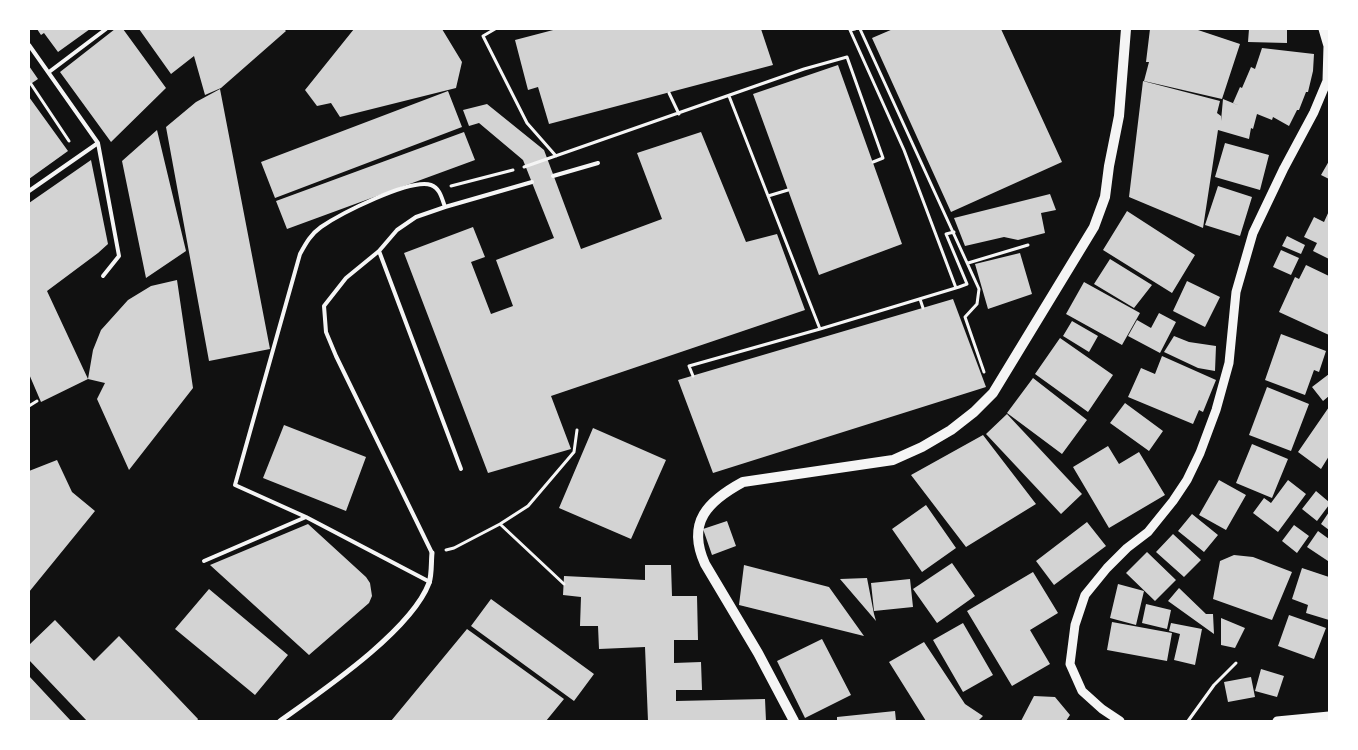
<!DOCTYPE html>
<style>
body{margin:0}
#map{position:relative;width:1358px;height:750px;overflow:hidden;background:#111;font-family:Figtree,sans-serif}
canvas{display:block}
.frame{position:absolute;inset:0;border:30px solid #fff;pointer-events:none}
</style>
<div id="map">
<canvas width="1358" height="750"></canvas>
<div class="frame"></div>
</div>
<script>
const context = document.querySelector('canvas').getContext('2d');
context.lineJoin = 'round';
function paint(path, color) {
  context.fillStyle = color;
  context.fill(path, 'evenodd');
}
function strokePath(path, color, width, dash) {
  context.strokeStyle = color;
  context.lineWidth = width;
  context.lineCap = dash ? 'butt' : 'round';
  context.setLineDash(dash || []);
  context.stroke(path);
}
const building = new Path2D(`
 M37 29H90L58 52 44 33 41 35Z
 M115 29H123L166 88 111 142 60 72Z
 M139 29H284L286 31 221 88 205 95 194 56 171 74Z
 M354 29H442L462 62 456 88 340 117 331 103 317 106 305 90Z
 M557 29H761L773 65 549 124 538 87 528 90 515 40Z
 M893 29H1001L1062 162 951 212 872 38Z
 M1150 29H1195L1240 44 1222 99 1144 81 1149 62H1146Z
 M1249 29H1287V43L1248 42Z
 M1262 48 1314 54 1313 71 1308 92H1306L1299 110H1297L1289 126 1273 117 1272 120 1257 114 1253 129 1251 128 1249 139 1218 130 1203 228 1129 197 1143 81 1220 101 1217 113 1221 116V121L1223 99 1240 106 1233 103 1240 87 1242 88 1251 67 1255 69Z
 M838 65 902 244 819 275 753 94Z
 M29 66 38 79 29 85Z
 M220 89 270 349 209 361 166 127 196 102Z
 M448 91 462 127 275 198 261 162Z
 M29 97 68 151 29 179Z
 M487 104 544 150 581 249 662 219 637 153 701 132 746 242 777 234 805 310 551 396 571 449 488 473 404 253 473 227 485 257 471 262 491 314 513 306 496 260 554 238 523 160 479 123 469 126 463 110Z
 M157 130 186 251 146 278 122 161Z
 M464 132 475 160 287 229 276 201Z
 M1225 143 1269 155 1260 190 1215 177Z
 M91 160 108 244 98 253 47 291 88 379 41 402 29 374V203Z
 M1329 161V179L1321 175Z
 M1218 186 1252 197 1240 236 1205 225Z
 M1050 194 1056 210 1041 213 1045 233 1018 240 1004 237 965 246 954 218Z
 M1127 211 1195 255 1172 293 1103 250Z
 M1329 211V259L1313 251 1317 243 1304 237 1314 217 1324 222Z
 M1287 236 1305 245 1301 254 1282 246Z
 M1281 250 1299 258 1291 275 1273 267Z
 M1020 253 1032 294 988 309 975 264Z
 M1110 259 1152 285 1134 308 1094 284Z
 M1306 265 1329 276V335L1279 312 1295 277 1299 279Z
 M177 280 193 388 129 470 97 399 105 383 88 379 93 350 101 330 128 300 151 286Z
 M1187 281 1220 297 1205 327 1173 311Z
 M1084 282 1140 313 1122 345 1066 314Z
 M953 299 986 387 713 473 678 380Z
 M1159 313 1176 322 1160 353 1128 336 1137 320 1151 328Z
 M1072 321 1098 336 1089 352 1063 336Z
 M1281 334 1326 351 1319 372 1314 370 1305 395 1265 380Z
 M1174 336 1189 342 1216 346 1215 371 1198 368 1164 352Z
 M1060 338 1113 375 1088 412 1035 374Z
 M1162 356 1216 380 1203 412 1199 410 1193 424 1128 397 1141 368 1155 374Z
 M1329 374V396L1323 401 1312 387Z
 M1033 378 1087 420 1062 454 1007 413Z
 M1267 387 1309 404 1291 451 1249 435Z
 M1125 403 1163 431 1149 451 1110 423Z
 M1329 407V456L1321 469 1298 452Z
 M1007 414 1082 494 1061 514 986 434Z
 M284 425 366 457 346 511 263 478Z
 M593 428 666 460 631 539 559 508Z
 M983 435 1036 504 966 547 911 475Z
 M1252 444 1288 459 1272 498 1236 483Z
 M1108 446 1119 464 1139 452 1165 495 1109 528 1073 467Z
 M57 460 72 492 95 511 29 592V471Z
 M1219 480 1246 495 1226 530 1199 515Z
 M1288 480 1306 494 1278 532 1253 513 1264 498 1271 503Z
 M1316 491 1329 502V505L1317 521 1302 509Z
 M926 505 956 548 922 572 892 529Z
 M1329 512V530L1321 524Z
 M1192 514 1218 535 1204 552 1178 531Z
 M727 521 736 546 712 555 703 529Z
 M1087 522 1106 546 1054 585 1036 561Z
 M308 524 366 577 370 583 372 596 369 603 309 655 210 565Z
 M1294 525 1309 536 1297 553 1282 541Z
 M1318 531 1329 539 1328 561 1307 547Z
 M1173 534 1201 560 1184 577 1156 552Z
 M1147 552 1176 580 1155 601 1126 573Z
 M1234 555 1253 557 1292 572 1272 620 1213 599 1220 561Z
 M952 563 975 596 937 623 913 589Z
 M645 565H671L672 596H697L698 640H674V663L701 662 702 690H676V701L765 699 766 721H648L645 647 599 649 598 626H580L581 597 563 595 564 576 645 580Z
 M744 565 829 587 864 636 739 605Z
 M1302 568 1329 577V620L1306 613 1308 605 1292 599Z
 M1033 572 1058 613 1030 630 1050 664 1012 686 967 611Z
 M867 578 874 614 876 621 840 579Z
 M910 579 913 607 874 611 871 583Z
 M1118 584 1144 591 1136 625 1110 618Z
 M1179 588 1206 614H1213L1214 634 1168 601Z
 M209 589 288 655 255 695 175 629Z
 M491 599 594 674 574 701 471 626Z
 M1146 604 1171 610 1167 629 1142 623Z
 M1289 615 1326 628 1314 659 1278 646Z
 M1221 618 1245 628 1235 648 1221 645Z
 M55 620 94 661 119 636 198 719 197 721H87L29 660V645Z
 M1112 622 1172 633 1167 661 1107 650Z
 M963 623 993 675 963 692 933 640Z
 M1171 623 1202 629 1195 665 1174 660 1180 634 1169 631Z
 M467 629 564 699 546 721H391Z
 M822 639 851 695 805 718 777 661Z
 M924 642 965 704 983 716 978 721H926L889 662Z
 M1261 669 1284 676 1277 697 1255 691Z
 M29 676 71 721H29Z
 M1251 677 1255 697 1228 702 1224 682Z
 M1034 696 1055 697 1070 715 1066 721H1021Z
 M895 711 896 721H837V717Z`);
const path = new Path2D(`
 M495 29 483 36 527 123 556 156
 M855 29 850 30 904 150 956 288
 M860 29 979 289 977 304 965 317 984 372
 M31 84 69 141
 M669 93 679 114
 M729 96 820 329 959 287
 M524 167 804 69 847 57 883 158 873 162
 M451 186 513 170
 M768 196 788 190
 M954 232 946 234 967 284 959 287
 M968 263 1028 245
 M920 299 923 308
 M693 376 689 366 820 329
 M29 406 37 401
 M500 524 564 584
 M446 550 454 548 500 524 528 506 574 452 577 430
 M1188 721 1214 685 1236 663`);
const service = new Path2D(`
 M29 45 98 143 119 256 103 276
 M49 72 106 29
 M553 176 598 163
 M29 191 98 143
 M379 251 461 469
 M432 553 336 356 326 332 324 306 346 278 379 251 397 230 416 217 445 207 532 182
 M204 561 306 517
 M430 582 306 517 235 485 300 254C306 243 311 234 321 227 340 214 410 178 431 185 440 188 442 199 445 207`);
const minor = new Path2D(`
 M280 721C322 691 411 631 429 583 432 575 431 562 432 553`);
const tertiary = new Path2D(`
 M1120 721 1102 709 1082 691 1070 664 1075 625 1085 595 1107 568 1127 548 1148 532 1173 501 1187 480 1200 453 1216 410 1229 363 1236 292 1253 233 1284 168 1314 112 1327 81 1328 46 1323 29
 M1277 721 1329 716`);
const secondary = new Path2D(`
 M794 721 758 653 705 564C686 522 708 501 743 482L893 460 922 447 951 430 974 412 993 393 1094 227 1105 197 1109 166 1119 116 1126 29`);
paint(building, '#d3d3d3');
strokePath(path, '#f5f5f5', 3);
strokePath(service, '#f5f5f5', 4);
strokePath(minor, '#f5f5f5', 5);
strokePath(tertiary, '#f5f5f5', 9);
strokePath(secondary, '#f5f5f5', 10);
</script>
